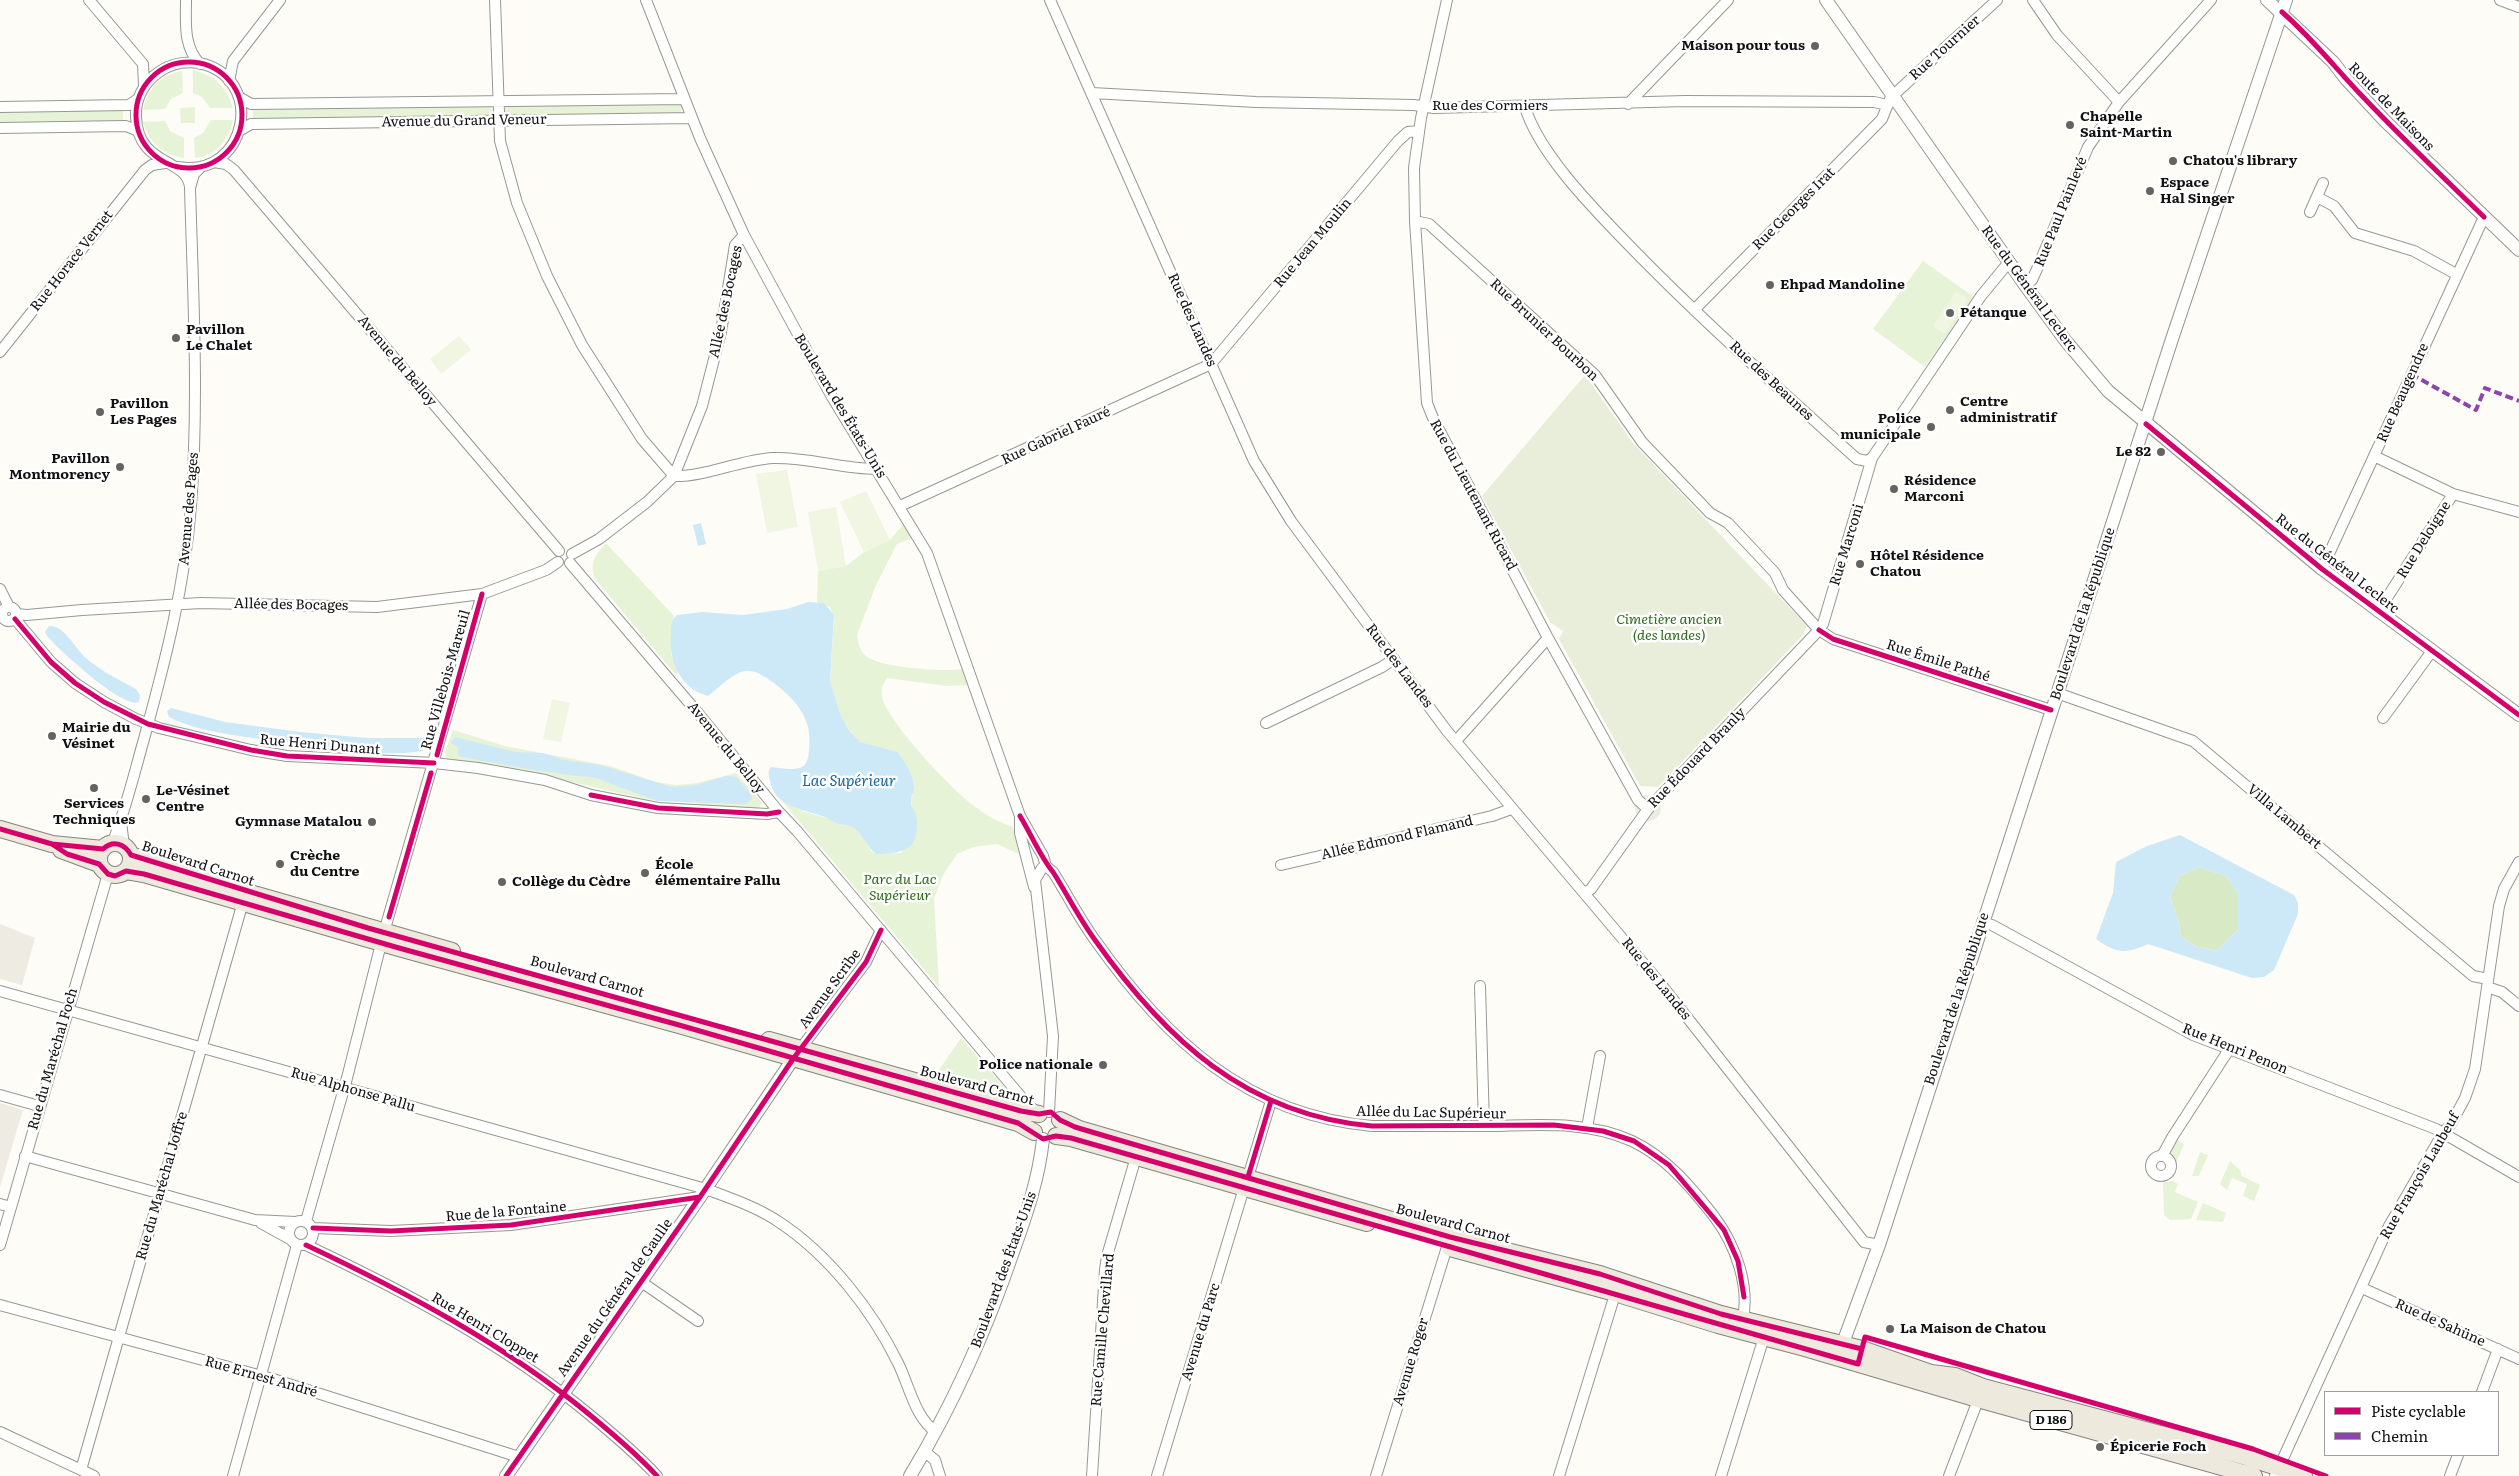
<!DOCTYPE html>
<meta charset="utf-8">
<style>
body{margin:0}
#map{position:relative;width:2519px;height:1476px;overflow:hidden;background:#fdfcf7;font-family:Literata,serif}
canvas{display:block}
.legend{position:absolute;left:2324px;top:1391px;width:175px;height:65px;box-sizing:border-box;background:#fff;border:1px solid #a0a0a0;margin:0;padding:6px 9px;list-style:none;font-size:15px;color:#111}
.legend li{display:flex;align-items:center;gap:10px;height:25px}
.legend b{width:25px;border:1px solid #a0a0a0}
</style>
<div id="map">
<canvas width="2519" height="1476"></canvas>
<ul class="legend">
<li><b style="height:6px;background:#d6006c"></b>Piste cyclable</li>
<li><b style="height:6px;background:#8e44ad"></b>Chemin</li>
</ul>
</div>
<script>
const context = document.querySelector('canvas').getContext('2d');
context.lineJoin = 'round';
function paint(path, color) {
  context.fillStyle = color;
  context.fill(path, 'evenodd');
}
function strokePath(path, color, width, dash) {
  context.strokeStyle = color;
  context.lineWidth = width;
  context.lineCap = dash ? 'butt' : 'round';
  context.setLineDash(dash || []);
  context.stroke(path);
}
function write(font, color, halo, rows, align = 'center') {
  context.font = font + ' Literata,serif';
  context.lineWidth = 5;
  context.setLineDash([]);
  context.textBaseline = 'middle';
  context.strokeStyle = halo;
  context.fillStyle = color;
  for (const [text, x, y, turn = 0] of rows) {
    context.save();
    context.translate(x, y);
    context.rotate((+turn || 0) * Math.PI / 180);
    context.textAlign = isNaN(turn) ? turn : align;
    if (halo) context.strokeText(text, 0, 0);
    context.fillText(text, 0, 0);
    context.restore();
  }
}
const green = new Path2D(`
 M193 70C215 76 226 86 233 108H210L202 97 193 93Z
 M182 71 183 93 171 99 165 109 143 110C148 88 160 75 182 71Z
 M675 102 682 106 680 114 507 117 503 110 505 106Z
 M490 106 492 111 490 116 253 122V108Z
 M195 107V123H181L180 108Z
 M123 109V123L0 125V111Z
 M211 120H233C229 139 216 156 195 158L194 138 203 133Z
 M165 121 170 131 184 138V158C162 154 150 144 143 122Z
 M1923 261 1974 297 1925 367 1873 329Z
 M905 522 913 538 897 544 876 585 857 635C858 642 859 650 866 656 881 668 943 672 962 669L968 685 947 686 887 678C882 685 880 691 883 700 893 727 949 787 973 805 985 815 998 822 1013 827L1019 854 997 844 973 847 957 854 943 875 934 899 939 987 782 801 802 811 850 825 861 833 871 851 876 854 901 853 916 828 911 802 914 787 913 780 899 754 860 742 852 735 841 716 830 681 834 619 830 607 817 602 818 571 846 566 864 552 890 540Z
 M606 543 674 616 671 654 679 672 676 675 595 579C589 563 595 555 606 543Z
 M453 730 505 746 610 766 656 782 676 785 697 783 736 773 762 803 760 807 756 809 645 799 506 767 447 758 445 752Z
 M961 1038 1020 1105 932 1080Z
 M2175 1139 2184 1144 2174 1169 2173 1159 2169 1154Z
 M2200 1152 2208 1155 2199 1176H2192Z
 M2230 1161 2240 1170 2242 1176 2260 1185 2254 1201 2243 1196 2247 1184 2232 1178 2227 1190 2220 1184Z
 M2172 1181 2178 1184 2175 1192 2198 1202 2191 1219 2170 1220 2164 1215 2163 1183Z
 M2203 1203 2226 1213 2223 1222 2196 1220Z`);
const forest = new Path2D(`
 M2199 867 2226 876 2238 893V930L2216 951 2195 946 2181 937 2178 919 2170 896 2180 876Z`);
const cemetery = new Path2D(`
 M1585 375 1633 443 1806 625 1804 634 1658 787 1640 786 1559 639 1563 631 1550 622 1482 496Z`);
const pitch = new Path2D(`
 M1956 291 1968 299 1945 334 1933 326Z
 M459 336 471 350 441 374 430 359Z
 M787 470 798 527 767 533 756 474Z
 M866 491 890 540 864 552 840 502Z
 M836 507 846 566 818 571 808 512Z
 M552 699 570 703 561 742 543 739Z`);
const plaza = new Path2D(`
 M1635 808a13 13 0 1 1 26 0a13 13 0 1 1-26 0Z
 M0 924 35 938 22 985 0 979Z
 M0 1103 23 1110 0 1187Z`);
const water = new Path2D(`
 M701 523 706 544 698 546 693 525Z
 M809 602 824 603 834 615 830 681 841 716 850 732 860 742 897 752C903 758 914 777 914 786 915 791 911 795 911 801 910 806 915 810 916 815 921 849 905 854 876 854 866 847 864 833 851 826 847 824 843 825 839 824 833 822 828 818 822 816 802 809 775 807 770 781 769 775 767 772 771 767 780 768 794 771 802 767 807 765 809 756 809 750 813 719 797 701 774 683 765 677 757 670 746 671 733 672 719 688 708 696L705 695C679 687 668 658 671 633 671 626 671 620 677 615L702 612 743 615 787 609Z
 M49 626C65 625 75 649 86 658 101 671 119 680 136 689L140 695 139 702C124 710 58 649 47 636L45 632Z
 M171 708 225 722 300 732 367 738H427L429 743 422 751C375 758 319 749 273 741 238 735 201 733 169 717L167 711Z
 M455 737 515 752 543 753 564 760 600 765 672 787 696 785 726 776 736 777 751 794 752 799 746 804 657 801 596 778 540 771 461 757 457 754 459 748 451 743Z
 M2180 835 2294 895 2298 903V914L2274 970 2264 977 2252 978 2148 944C2125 954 2117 954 2096 939L2113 893 2116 862 2147 846ZM2199 867 2226 876 2238 893V930L2216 951 2195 946 2181 937 2178 919 2170 896 2180 876Z`);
const minor = new Path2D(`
 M89 0 143 64 144 86
 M186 0C186 23 183 46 200 64
 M495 0 500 141 517 203 547 276 582 345 642 439 674 476
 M646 0 700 138 744 235 832 397 927 553 1020 816 1043 856 1046 866
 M1050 0 1254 461 1291 521 1447 731 1660 983 1864 1242 1879 1245
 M1447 0 1421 118 1414 168 1415 221 1427 403 1433 418 1548 638 1638 800 1648 809
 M2033 0 2057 35 2119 102
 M2500 0 2519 7
 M229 81 233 61 280 0
 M1092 93 1256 102 1414 105 1434 108 1685 101 1874 102 1888 105
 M239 97 251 104 683 99
 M1628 104 1728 0
 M0 107 129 105 138 99
 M1525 107C1538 151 1589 204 1621 237 1696 315 1777 387 1857 459L1867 461 1872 458 1981 296 2009 262
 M0 128 126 126 138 131
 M239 131 251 124 692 118
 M214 162 226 164 234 170 559 551
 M178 167C248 179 267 77 199 63 185 61 170 64 159 72 144 82 135 99 136 117 138 167 186 157 190 187
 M2317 197 2334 206 2355 233 2414 251 2456 274
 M2310 212 2323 183
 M1415 221 1429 224 1595 375 1642 442 1710 513 1728 523 1775 573 1783 590 1819 630 1833 639 2051 710
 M2025 285 2032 280 2037 269 2088 147 2119 102 2211 0
 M1694 310 1882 119 1890 99 1899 90 1997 0
 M0 352 145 170 152 165 165 163
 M2374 456 2453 494 2519 512
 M674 476C705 477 739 460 773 458 808 457 841 469 877 469
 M900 506 1211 364 1398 141 1408 132 1419 131
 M572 554 599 539 647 502 674 476 702 406 721 332 735 245 744 235
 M570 563 697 712 779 812 797 831 1028 1105 1037 1112
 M2322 569 2484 217
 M0 589 9 607
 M2 614a7 7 0 1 1 14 0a7 7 0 1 1-14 0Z
 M2378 612 2453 494
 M17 614 27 615 82 610 201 603 377 607 482 594 546 570 558 562
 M15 619 51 662 75 683 104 702 136 719 159 728 251 750 287 756 434 763 478 768 545 780 591 795 658 808 767 814 779 812
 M2057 693 2193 741 2473 976 2488 979
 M2383 718 2432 651
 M1266 723 1382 667 1394 659
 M1456 741 1548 638
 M1020 816V833L1034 887
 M121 822 124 846
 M112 844C126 809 134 774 144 739 165 662 185 585 191 506 199 400 193 293 190 188L194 174 201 167
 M1281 865 1492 816 1511 809
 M1046 866 1053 872C1067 894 1079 918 1095 940 1165 1039 1246 1115 1372 1126 1412 1126 1453 1126 1494 1126 1540 1125 1589 1121 1632 1141 1666 1157 1690 1186 1713 1215 1736 1245 1751 1287 1742 1325
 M1046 866 1042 868 1035 880 1053 1036 1049 1112
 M1584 893 1591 889 1648 809 1819 630 1823 624 1872 458
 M1982 922 1992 925 2193 1035 2436 1129 2519 1177
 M1480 986 1484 1126
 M2487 987 2502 992 2519 1006
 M0 991 706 1189C730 1198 757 1207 779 1222 829 1255 872 1310 898 1363 909 1385 915 1418 936 1432
 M798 1052 866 962 881 930
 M0 1095 39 1106
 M1587 1128 1600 1056
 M2151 1166a10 10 0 1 1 20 0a10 10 0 1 1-20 0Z
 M25 1156 255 1220 295 1222
 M2162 1156 2173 1136 2230 1048
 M1248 1177 1271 1101
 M0 1204 11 1207
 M289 1233a12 12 0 1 1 24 0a12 12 0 1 1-24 0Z
 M306 1221 347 1078 384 932 482 594
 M261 1223 290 1239
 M313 1228 391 1231 511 1225 700 1197
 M0 1245 108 874
 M306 1245C406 1292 504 1344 590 1415 613 1434 637 1454 657 1476
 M640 1281 698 1321
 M2362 1288 2519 1359
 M0 1305 273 1379 519 1457
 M2482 1392 2498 1349
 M0 1432 94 1476
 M925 1452 935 1460 940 1476
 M81 1470 243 902
 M233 1476 297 1245
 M1092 1476 1105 1270 1107 1256 1136 1157
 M1157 1476 1244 1188
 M1376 1476 1447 1247
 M1559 1476 1617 1288
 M1721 1476 1765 1334
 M1949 1476 1980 1395
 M2275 1476 2389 1226 2443 1133 2451 1124 2465 1098 2475 1069 2499 906 2504 889 2519 862
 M2450 1476 2458 1455`);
const tertiary = new Path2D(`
 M1826 0 2025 285 2065 340 2108 391 2322 569 2519 715
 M2267 0 2333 62 2346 79 2384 120 2519 250
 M1840 1351 1879 1245 2172 339 2286 0
 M506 1476 700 1197 793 1059
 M910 1476C953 1405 986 1331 1013 1252 1026 1216 1039 1178 1043 1139`);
const primary = new Path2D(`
 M0 829 52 844 103 849
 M99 859a16 16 0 1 1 32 0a16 16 0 1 1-32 0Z
 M61 850 99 864
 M131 855 257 895 452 951
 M126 871 144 874 399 948 679 1025 1018 1123 1034 1132
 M769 1040 1021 1111 1039 1114
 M1060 1120 1079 1129 1450 1237 1600 1274 1721 1314 1862 1349 1931 1373 1955 1376 1983 1387 2243 1456 2304 1476
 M1056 1136 1071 1138 1367 1223
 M1450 1248 1615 1293 1718 1325 1805 1348 1978 1399 2254 1476`);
const quiet = new Path2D(`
 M2411 374 2476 410 2485 388 2519 401`);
const cycleway = new Path2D(`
 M2282 12C2312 38 2336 69 2364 98 2403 139 2443 177 2484 217
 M136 115a53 53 0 1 1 106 0a53 53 0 1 1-106 0Z
 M2146 424 2322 569 2519 715
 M15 619 51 662 75 683 104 702 148 724 251 750 287 756 434 763
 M1819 630 1833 639 2051 710
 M437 755 482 594
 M591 795 658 808 767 814 779 812
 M1020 816C1031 834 1040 856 1053 872 1067 894 1079 918 1095 940 1165 1039 1246 1115 1372 1126L1554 1125 1603 1131 1634 1141 1669 1165 1724 1230 1738 1261 1744 1297
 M0 829 52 844 103 849C113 840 124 843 131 855L368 928 1021 1111 1039 1114 1051 1112 1060 1120 1075 1127 1112 1138 1450 1237 1600 1274 1721 1314 1862 1349
 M52 844 67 854 99 864 108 874 115 876 126 871 144 874 399 948 679 1025 1018 1123 1043 1139 1056 1136 1071 1138 1858 1364 1865 1337 2253 1449 2326 1476
 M389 917 431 773
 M1248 1177 1271 1101
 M313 1228 391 1231 511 1225 700 1197
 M306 1245C406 1292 504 1344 590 1415 613 1434 637 1454 657 1476
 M506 1476 700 1197 793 1059 866 962 881 930`);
const markers = [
 [1815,46,5,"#646362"],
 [2070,125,5,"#646362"],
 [2173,161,5,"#646362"],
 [2150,191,5,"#646362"],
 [1770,285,5,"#646362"],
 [1950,313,5,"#646362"],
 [176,338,5,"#646362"],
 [1950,410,5,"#646362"],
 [100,412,5,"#646362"],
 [1931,427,5,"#646362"],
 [2161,452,5,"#646362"],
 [120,467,5,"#646362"],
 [1894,489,5,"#646362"],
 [1860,564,5,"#646362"],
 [52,736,5,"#646362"],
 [94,788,5,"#646362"],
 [146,799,5,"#646362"],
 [372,822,5,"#646362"],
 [280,864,5,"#646362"],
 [645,873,5,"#646362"],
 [502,882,5,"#646362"],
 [1103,1065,5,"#646362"],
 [1890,1329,5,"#646362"],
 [2100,1447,5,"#646362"]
];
const shields = [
 [2051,1420,42]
];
const shieldNames = [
 ["D 186",2051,1420]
];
const poiNames = [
 ["Maison pour tous",1805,46,"right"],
 ["Chapelle",2080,117],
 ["Saint-Martin",2080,133],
 ["Chatou's library",2183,161],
 ["Espace",2160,183],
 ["Hal Singer",2160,199],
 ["Ehpad Mandoline",1780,285],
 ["Pétanque",1960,313],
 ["Pavillon",186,330],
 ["Le Chalet",186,346],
 ["Centre",1960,402],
 ["administratif",1960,418],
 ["Pavillon",110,404],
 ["Les Pages",110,420],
 ["Police",1921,419,"right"],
 ["municipale",1921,435,"right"],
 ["Le 82",2151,452,"right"],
 ["Pavillon",110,459,"right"],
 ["Montmorency",110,475,"right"],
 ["Résidence",1904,481],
 ["Marconi",1904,497],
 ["Hôtel Résidence",1870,556],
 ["Chatou",1870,572],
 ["Mairie du",62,728],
 ["Vésinet",62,744],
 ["Le-Vésinet",156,791],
 ["Centre",156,807],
 ["Services",94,804,"center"],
 ["Techniques",94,820,"center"],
 ["Gymnase Matalou",362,822,"right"],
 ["Crèche",290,856],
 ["du Centre",290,872],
 ["École",655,865],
 ["élémentaire Pallu",655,881],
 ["Collège du Cèdre",512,882],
 ["Police nationale",1093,1065,"right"],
 ["La Maison de Chatou",1900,1329],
 ["Épicerie Foch",2110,1447]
];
const streetNames = [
 ["Rue Tournier",1945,48,-42],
 ["Rue des Cormiers",1490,106],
 ["Route de Maisons",2391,107,46],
 ["Avenue du Grand Veneur",464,121,-1],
 ["Rue Georges Irat",1794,209,-45],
 ["Rue Paul Painlevé",2061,212,-68],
 ["Rue Jean Moulin",1313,243,-50],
 ["Rue Horace Vernet",72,261,-52],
 ["Rue du Général Leclerc",2029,289,54],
 ["Allée des Bocages",726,302,-78],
 ["Rue des Landes",1192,320,66],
 ["Rue Brunier Bourbon",1544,330,43],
 ["Avenue du Belloy",397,361,50],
 ["Rue des Beaunes",1771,381,43],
 ["Rue Beaugendre",2403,393,-66],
 ["Boulevard des États-Unis",840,406,59],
 ["Rue Gabriel Fauré",1056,436,-25],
 ["Rue du Lieutenant Ricard",1473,495,62],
 ["Avenue des Pages",189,509,-85],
 ["Rue Deloigne",2424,540,-58],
 ["Rue Marconi",1847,545,-73],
 ["Rue du Général Leclerc",2337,564,38],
 ["Allée des Bocages",291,605,1],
 ["Boulevard de la République",2083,614,-72],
 ["Rue Émile Pathé",1938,661,18],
 ["Rue des Landes",1399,666,53],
 ["Rue Villebois-Mareuil",446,680,-74],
 ["Rue Henri Dunant",320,745,5],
 ["Avenue du Belloy",726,748,51],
 ["Rue Édouard Branly",1697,758,-46],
 ["Villa Lambert",2284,817,40],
 ["Allée Edmond Flamand",1397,838,-13],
 ["Boulevard Carnot",198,864,18],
 ["Boulevard Carnot",587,977,16],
 ["Rue des Landes",1656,979,51],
 ["Avenue Scribe",830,989,-54],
 ["Boulevard de la République",1957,999,-72],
 ["Rue Henri Penon",2235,1049,22],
 ["Rue du Maréchal Foch",53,1059,-74],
 ["Boulevard Carnot",977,1086,15],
 ["Rue Alphonse Pallu",353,1090,16],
 ["Allée du Lac Supérieur",1431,1113,1],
 ["Rue François Laubeuf",2420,1176,-60],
 ["Rue du Maréchal Joffre",162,1186,-74],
 ["Rue de la Fontaine",506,1212,-5],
 ["Boulevard Carnot",1453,1224,15],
 ["Boulevard des États-Unis",1004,1270,-70],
 ["Avenue du Général de Gaulle",615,1298,-55],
 ["Rue de Sahüne",2440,1323,24],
 ["Rue Henri Cloppet",485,1328,31],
 ["Rue Camille Chevillard",1103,1330,-85],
 ["Avenue du Parc",1201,1332,-73],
 ["Avenue Roger",1411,1362,-73],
 ["Rue Ernest André",261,1377,16]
];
const parkNames = [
 ["Cimetière ancien",1669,620],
 ["(des landes)",1669,636],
 ["Parc du Lac",900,880],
 ["Supérieur",900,896]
];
const waterNames = [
 ["Lac Supérieur",849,782]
];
paint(green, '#e7f3d7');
paint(forest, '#d8eac5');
paint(cemetery, '#e9eedb');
paint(pitch, '#f0f6e1');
paint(plaza, '#edebe2');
paint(water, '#cde8f7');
strokePath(minor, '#979795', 12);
strokePath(tertiary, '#979795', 14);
strokePath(primary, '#858482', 18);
strokePath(minor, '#fffffe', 10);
strokePath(tertiary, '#fffffe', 12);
strokePath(primary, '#ede9dc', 16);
strokePath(quiet, '#8e44ad', 4, [8, 4]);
strokePath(cycleway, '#d6006c', 5);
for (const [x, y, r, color] of markers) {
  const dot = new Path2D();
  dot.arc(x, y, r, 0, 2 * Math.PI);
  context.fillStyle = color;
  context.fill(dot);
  strokePath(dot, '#fff', 2);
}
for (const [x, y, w] of shields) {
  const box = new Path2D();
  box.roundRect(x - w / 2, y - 9.5, w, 19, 4);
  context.fillStyle = '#fff';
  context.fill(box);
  strokePath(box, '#111', 1);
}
write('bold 12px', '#111', null, shieldNames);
write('bold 14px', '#111', '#fff', poiNames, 'left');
write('14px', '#111', '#fff', streetNames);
write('italic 14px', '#2f6b1f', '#fff', parkNames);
write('italic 15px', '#1768a6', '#fff', waterNames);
</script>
